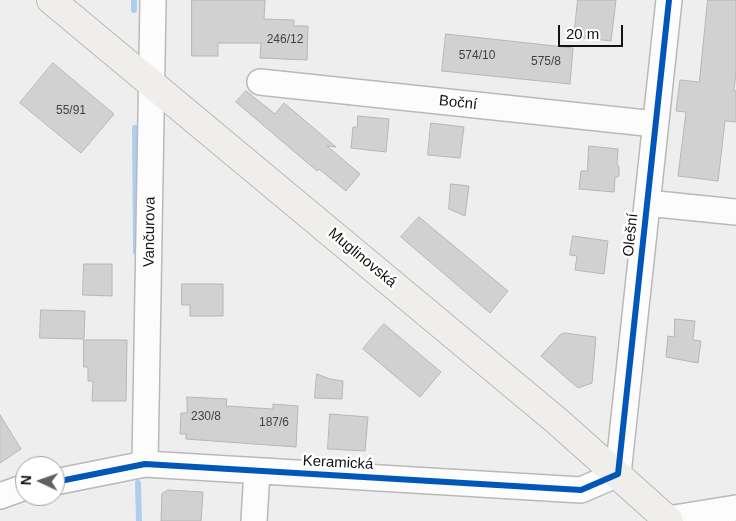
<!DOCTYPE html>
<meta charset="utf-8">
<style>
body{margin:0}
#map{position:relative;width:736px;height:521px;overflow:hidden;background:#eeeeef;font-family:Helvetica,sans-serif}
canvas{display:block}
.north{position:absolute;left:15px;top:456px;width:50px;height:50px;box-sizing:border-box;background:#fff;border:1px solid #a1a1a1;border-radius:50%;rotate:273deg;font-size:14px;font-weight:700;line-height:20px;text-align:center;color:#131314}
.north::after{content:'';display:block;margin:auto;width:18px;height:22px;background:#606061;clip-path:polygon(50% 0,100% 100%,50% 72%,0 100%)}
.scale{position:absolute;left:558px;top:25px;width:65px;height:22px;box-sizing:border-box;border:2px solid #131314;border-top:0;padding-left:6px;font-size:15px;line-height:18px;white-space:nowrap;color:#131314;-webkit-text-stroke:4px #fff;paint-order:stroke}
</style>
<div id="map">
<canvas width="736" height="521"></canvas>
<div class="north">N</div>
<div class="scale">20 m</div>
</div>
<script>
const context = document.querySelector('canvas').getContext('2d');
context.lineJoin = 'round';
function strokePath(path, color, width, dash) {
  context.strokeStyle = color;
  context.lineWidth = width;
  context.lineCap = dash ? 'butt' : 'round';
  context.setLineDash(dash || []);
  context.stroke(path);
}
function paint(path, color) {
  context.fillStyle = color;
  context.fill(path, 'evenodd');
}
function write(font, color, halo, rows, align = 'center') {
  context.font = font + ' Helvetica,sans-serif';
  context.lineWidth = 5;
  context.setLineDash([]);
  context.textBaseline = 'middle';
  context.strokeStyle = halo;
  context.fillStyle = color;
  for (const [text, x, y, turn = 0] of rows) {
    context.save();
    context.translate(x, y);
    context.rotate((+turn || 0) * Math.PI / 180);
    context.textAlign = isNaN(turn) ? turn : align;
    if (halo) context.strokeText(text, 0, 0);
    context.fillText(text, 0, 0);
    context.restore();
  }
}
const stream = new Path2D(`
 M134 0V10
 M135 128 136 252
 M138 483 139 521`);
const building = new Path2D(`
 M192 0H265L264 19 294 20V26H308L307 60 260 58 261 43H218V56H192Z
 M578 0H616L611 41 574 37Z
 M708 0H736V71L734 91H736V122L725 121 718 181 678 176 686 112 676 111 680 80 699 82Z
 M446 34 573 48 570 84 442 71Z
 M53 63 114 114 81 153 20 103Z
 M246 91 275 114 284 103 336 147 327 146 360 174 346 191 319 169 317 171 236 102Z
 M358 116 389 119 386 152 351 148 353 127H357Z
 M431 123 464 127 460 158 428 155Z
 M589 146 618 149 617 164 619 167V176L615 178 614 192 579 189 581 171H587Z
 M451 184 469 186 465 216 449 209Z
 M419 217 508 291 490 313 401 237Z
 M573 236 608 241 604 274 575 270 577 256 570 255Z
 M84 264H112V296L83 295Z
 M182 284H223V316H190V305H182Z
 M41 310 85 311 84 339 40 338Z
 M675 319 695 321 693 340 701 341 698 363 666 357 668 336 674 337Z
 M384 324 441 372 420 397 363 349Z
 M564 333 596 337 592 383 578 388 541 356 560 335Z
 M84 340H127L126 401H92L93 381H88V367H84Z
 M317 374 330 379 343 381 342 399 315 398Z
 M187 397 227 399 226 406 273 409V404L298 406 296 447 186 439V434H180L181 413H187Z
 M330 414 368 417 365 451 328 449Z
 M0 415 21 449 0 463Z
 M168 490 203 492 201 521H161L162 494Z`);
const minor = new Path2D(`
 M260 82 655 124
 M647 203 736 212
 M145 464 153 0
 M55 482 145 464 581 490 618 474 669 0
 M0 496 25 487
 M668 519 736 508
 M254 521 257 471`);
const secondary = new Path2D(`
 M51 0 557 421 669 521`);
const cycleway = new Path2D(`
 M55 482 145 464 581 490 618 474 669 0`);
const numberNames = [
 ["246/12",285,40],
 ["574/10",477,56],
 ["575/8",546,62],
 ["55/91",71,111],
 ["230/8",206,417],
 ["187/6",274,423]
];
const streetNames = [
 ["Boční",458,103,6],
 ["Vančurova",150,232,-89],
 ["Olešní",631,235,-84],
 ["Muglinovská",362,258,40],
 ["Keramická",338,463,3]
];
strokePath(stream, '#adcfed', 6);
paint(building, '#d1d1d2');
strokePath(building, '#b6b6b7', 1);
strokePath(minor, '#b9b9ba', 28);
strokePath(secondary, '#b9b9ba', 30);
strokePath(minor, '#fcfcfd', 25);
strokePath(secondary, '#efeeeb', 28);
strokePath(cycleway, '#0057b8', 6);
write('12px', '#424244', null, numberNames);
write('15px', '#131314', '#fff', streetNames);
</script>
